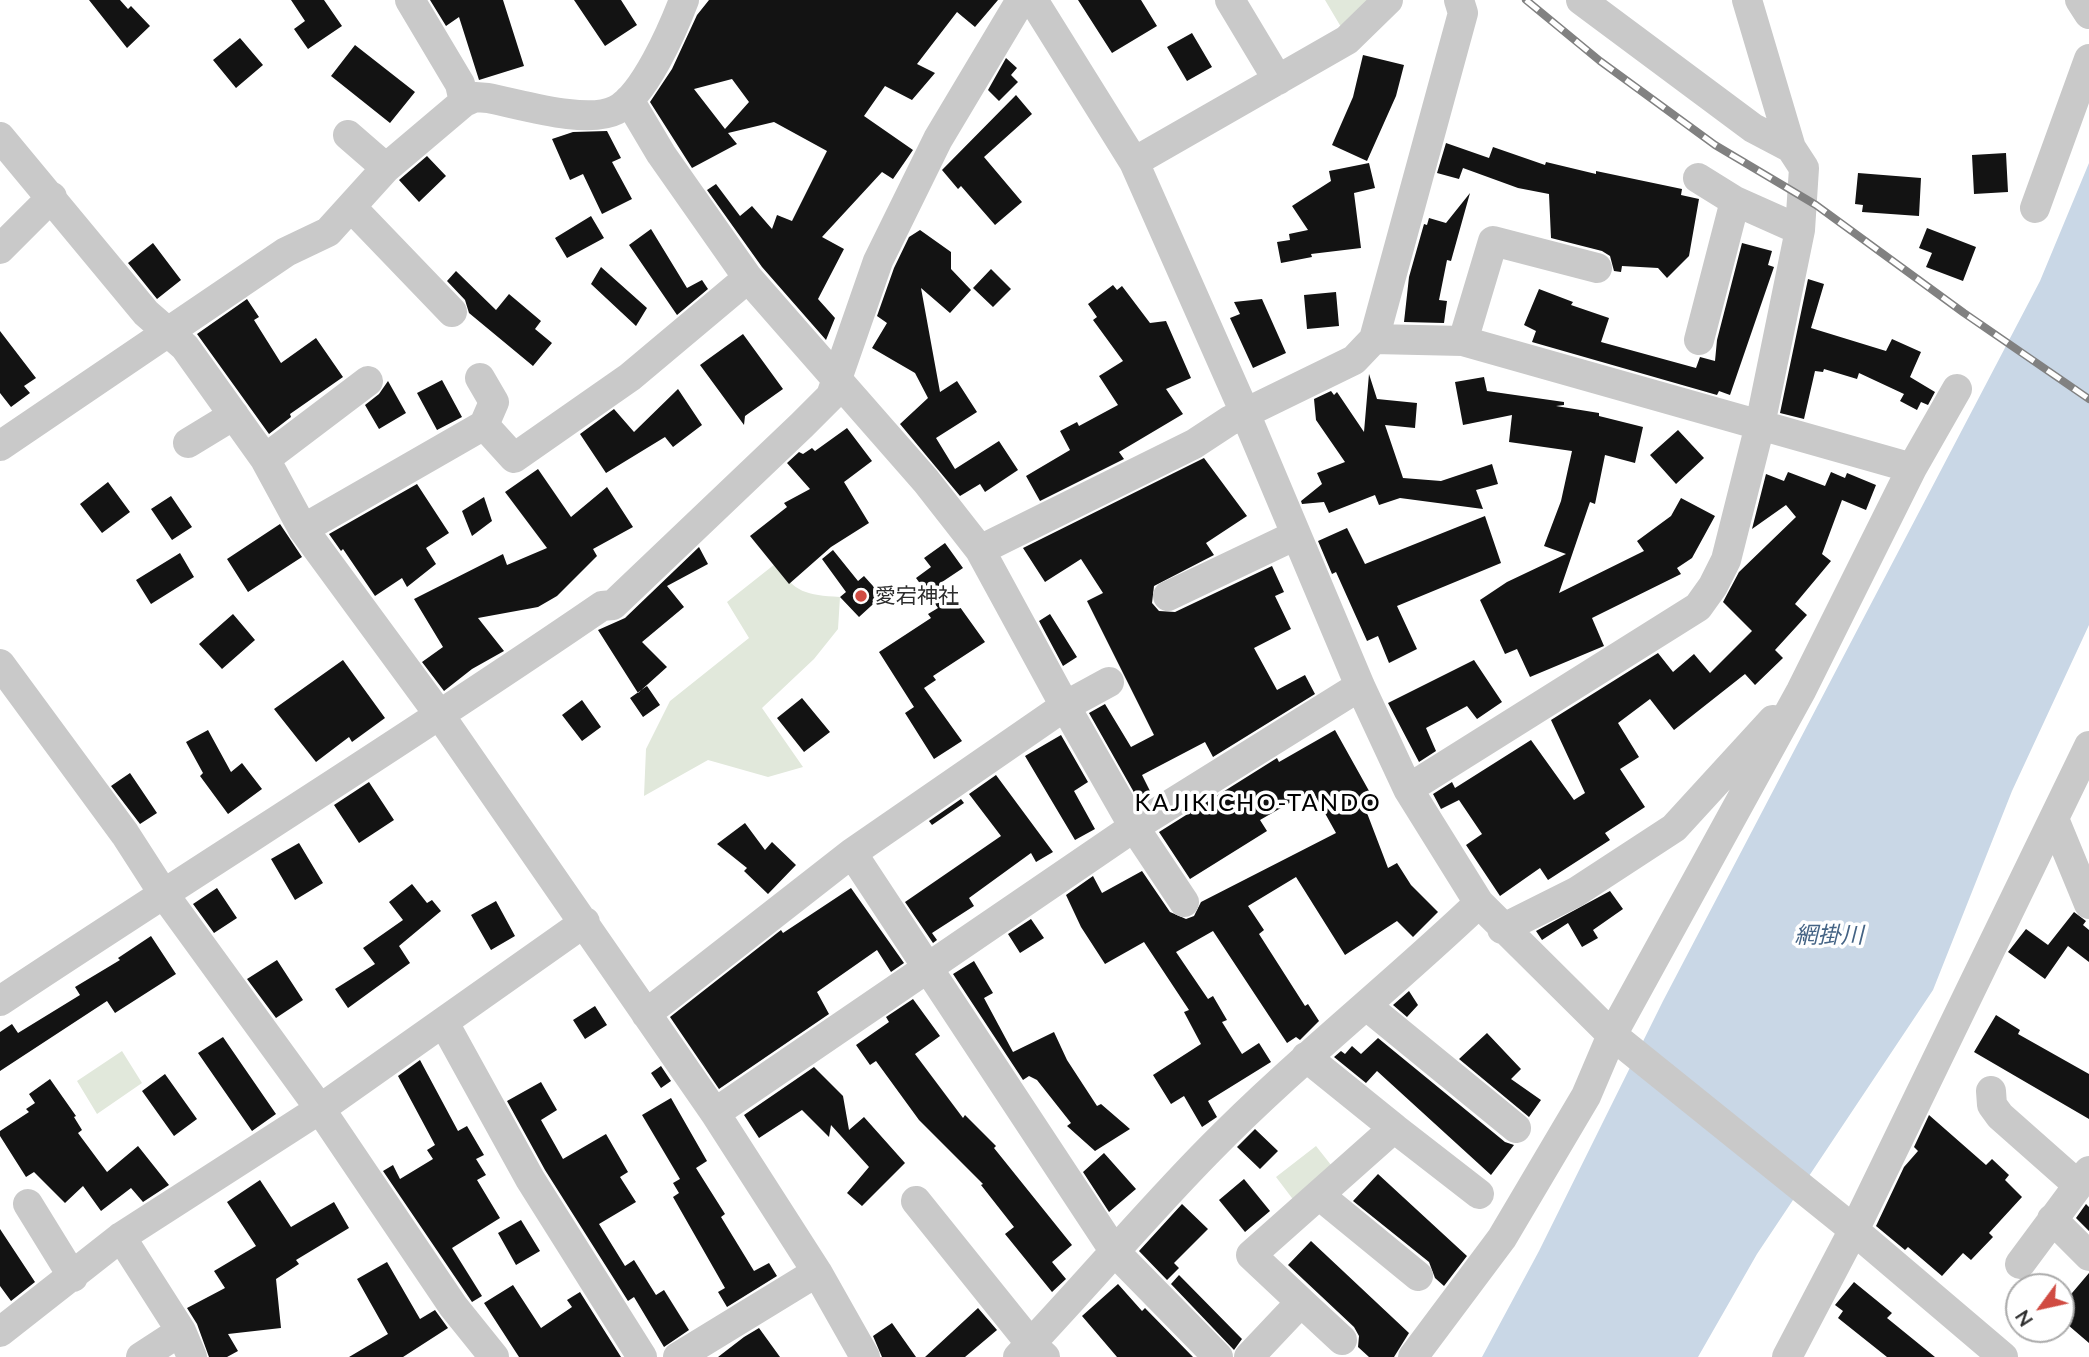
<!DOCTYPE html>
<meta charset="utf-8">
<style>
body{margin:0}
#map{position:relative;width:2089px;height:1357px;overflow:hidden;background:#fff;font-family:Lato,sans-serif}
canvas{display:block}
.north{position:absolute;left:2005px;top:1273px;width:70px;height:70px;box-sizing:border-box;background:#fff;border:2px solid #ababab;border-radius:50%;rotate:237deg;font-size:19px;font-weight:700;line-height:28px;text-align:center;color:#2c2c2c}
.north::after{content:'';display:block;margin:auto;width:24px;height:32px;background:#d04b42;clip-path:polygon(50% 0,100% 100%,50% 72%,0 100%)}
</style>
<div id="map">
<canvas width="2089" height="1357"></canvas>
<div class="north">N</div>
</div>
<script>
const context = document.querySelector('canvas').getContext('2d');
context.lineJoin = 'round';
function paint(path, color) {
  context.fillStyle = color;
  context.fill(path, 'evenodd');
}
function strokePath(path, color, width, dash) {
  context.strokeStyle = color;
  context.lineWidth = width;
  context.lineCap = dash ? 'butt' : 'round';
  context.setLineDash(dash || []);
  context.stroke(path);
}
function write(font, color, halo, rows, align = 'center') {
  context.font = font + ' Lato,"Noto Sans JP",sans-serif';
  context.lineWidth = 7;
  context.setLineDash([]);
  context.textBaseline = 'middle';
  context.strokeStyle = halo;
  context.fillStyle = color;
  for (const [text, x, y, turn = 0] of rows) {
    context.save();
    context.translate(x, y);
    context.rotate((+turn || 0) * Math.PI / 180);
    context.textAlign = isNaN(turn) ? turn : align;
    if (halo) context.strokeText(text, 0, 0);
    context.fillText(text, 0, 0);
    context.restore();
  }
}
const green = new Path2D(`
 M1325 0H1368L1341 27Z
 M775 564C795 593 806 595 840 597L838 629 814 659 762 708 803 767 768 777 708 760 644 796 646 749 670 701 749 638 727 602Z
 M122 1051 142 1083 97 1114 77 1081Z
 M1316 1146 1335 1170 1295 1202 1276 1177Z`);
const water = new Path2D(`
 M2089 163V625L2012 791 1933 990 1757 1254 1698 1357H1482L1539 1251 1663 1001 2040 281Z`);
const building = new Path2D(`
 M89 0H120L128 9 131 6 150 26 127 48Z
 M291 0H324L342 26 308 49 294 29 305 21Z
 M430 0H503L524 66 479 80 459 17 446 26Z
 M574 0H621L637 25 605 46Z
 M709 0H998L975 27 957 12 917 64 935 73 912 100 885 86 864 116 913 150 893 179 882 172 822 237 844 249 818 299 835 318 826 340 762 267 707 190 716 184 740 216 752 206 772 229 777 215 792 221 827 151 774 122 728 133 737 144 692 168 650 102 672 69 697 15ZM732 79 749 102 725 129 694 89Z
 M1078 0H1141L1157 26 1112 53Z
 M1192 33 1212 67 1187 81 1167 47Z
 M240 38 263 65 236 88 213 60Z
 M355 45 415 92 390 123 331 76Z
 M1363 55 1404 65 1396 96 1367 161 1332 145 1353 97Z
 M1006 58 1017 68 1011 75 1018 82 999 101 988 90Z
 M1016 95 1032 114 984 157 1022 202 995 225 961 186 958 189 942 170Z
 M607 131 621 158 612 162 632 199 602 214 583 174 570 180 552 139 573 132Z
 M1446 143 1489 158 1493 147 1545 165 1546 162 1596 174V171L1682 189 1681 195 1699 199 1689 256 1667 278 1658 268 1622 266 1621 272 1614 271 1610 256 1602 251 1551 238 1549 194 1518 188 1463 168 1459 179 1437 173Z
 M2006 153 2008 192 1974 194 1972 155Z
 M427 156 446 176 419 202 399 180Z
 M1369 163 1375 188 1354 193 1361 248 1311 254 1312 257 1281 263 1277 242 1290 240 1289 234 1308 230 1292 206 1331 181 1329 171Z
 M1858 173 1921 178 1919 216 1862 212 1863 205 1855 204Z
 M1470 193 1451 261 1447 260 1439 300 1447 301 1444 323 1404 322 1409 277 1424 224 1427 225 1429 218 1446 223Z
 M591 216 604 238 567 258 555 238Z
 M1927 228 1976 247 1963 281 1926 267 1932 253 1919 248Z
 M651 229 687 288 702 280 708 289 677 315 629 245Z
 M920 230 951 252V269L971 290 950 313 921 288 940 392 957 381 977 412 936 438 955 469 999 441 1018 470 985 492 980 484 960 496 900 424 928 398 915 373 872 348 887 323 877 316 894 268 909 237Z
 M153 243 181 280 157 299 128 263Z
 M1742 243 1772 251 1768 265 1774 267 1730 395 1719 391 1717 395 1532 342 1536 331 1524 325 1539 289 1573 302 1571 305 1609 318 1601 342 1696 368 1700 357 1715 361 1717 340Z
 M601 267 647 308 636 326 591 284Z
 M991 269 1011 289 993 307 973 288Z
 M456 271 496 310 509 294 541 321 535 329 552 343 533 366 469 313 465 300 447 281Z
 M1808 279 1824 284 1811 328 1886 351 1892 339 1921 352 1910 377 1935 392 1928 405 1921 402 1917 410 1900 401 1904 394 1859 373 1857 379 1824 369 1823 372 1815 371 1804 419 1780 413Z
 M1113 285 1117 290 1122 286 1150 323 1166 321 1191 378 1166 389 1183 414 1119 452 1124 459 1040 501 1026 476 1070 450 1060 431 1077 422 1079 426 1118 405 1099 376 1123 361 1093 320 1097 317 1088 304Z
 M1336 292 1339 326 1307 329 1304 295Z
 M247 299 259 317 254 320 281 363 316 338 343 377 290 414 291 417 269 434 197 334Z
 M1262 299 1286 353 1253 368 1230 318 1240 314 1234 302Z
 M0 331 36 378 24 386 30 393 11 407 0 393Z
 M743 334 783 389 745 416 744 425 700 365Z
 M1369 374 1377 399 1417 403 1415 428 1385 425 1403 478 1441 481 1492 464 1498 484 1476 490 1483 509 1400 498 1379 505 1375 495 1329 513 1324 502 1302 504 1301 501 1322 484 1317 473 1345 462 1316 420 1314 399 1331 391 1334 395 1337 392 1364 432Z
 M1484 377 1487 391 1564 402V405L1556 406 1599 413V416L1643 427 1635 463 1605 455 1595 504 1590 502 1559 593 1644 551 1637 541 1671 516 1681 498 1715 516 1692 558 1677 568 1681 574 1592 618 1604 646 1530 677 1517 649 1505 654 1480 600 1507 582 1566 554 1544 546 1561 501 1572 451 1509 442 1512 415 1463 425 1455 382Z
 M442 380 462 417 437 430 417 393Z
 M388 381 406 413 379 429 365 405 379 394Z
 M678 389 702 425 673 447 665 437 606 473 580 434 614 409 634 432Z
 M847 428 872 461 844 482 869 523 831 547 789 584 750 536 787 507 784 503 810 489 787 463 799 452 803 454 812 448 815 451Z
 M1678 430 1704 458 1676 484 1650 455Z
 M1204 458 1247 516 1206 543 1214 555 1154 586 1152 603 1159 611 1175 612 1272 566 1284 592 1275 596 1291 629 1254 648 1277 690 1305 675 1315 694 1213 757 1205 742 1142 775 1152 795 1140 803 1089 713 1105 704 1131 747 1154 735 1087 601 1103 593 1081 559 1045 582 1023 548Z
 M538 469 571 517 607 487 633 527 593 549 597 556 557 596 538 607 478 618 504 651 472 669 444 691 422 662 443 647 414 599 503 554 507 565 547 548 505 492Z
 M1788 472 1825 486 1831 472 1845 478 1847 473 1876 485 1866 510 1842 500 1822 554 1831 561 1795 604 1807 615 1775 650 1783 658 1755 685 1745 674 1674 730 1650 699 1618 723 1639 757 1620 769 1645 807 1605 833 1610 840 1548 880 1540 868 1500 896 1466 845 1482 834 1459 800 1441 809 1433 794 1452 782 1455 788 1531 740 1574 800 1585 793 1551 720 1658 653 1673 672 1694 654 1710 673 1752 631 1723 602 1739 572 1796 517 1786 505 1752 529 1766 474 1784 481Z
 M108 482 130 512 102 533 80 504Z
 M417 484 449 533 426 548 436 564 407 587 402 578 375 596 343 549 341 551 329 534Z
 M171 496 192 527 172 540 151 509Z
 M484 497 492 521 472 536 462 511Z
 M1485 516 1501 563 1397 606 1417 649 1389 663 1378 636 1367 641 1336 572 1332 574 1318 541 1347 528 1365 564Z
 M280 524 302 557 248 592 227 559Z
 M945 543 963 568 942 582 985 642 933 676 936 680 924 688 962 741 934 759 905 713 914 707 879 652 931 618 928 614 938 608 916 578 931 567 924 558Z
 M699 547 708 564 667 586 684 607 642 642 667 667 638 693 598 630 625 618Z
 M833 550 858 581 864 576 882 596 859 617 840 597 846 592 822 559Z
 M180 553 194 577 151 604 136 580Z
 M233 614 255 640 222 669 199 644Z
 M1050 614 1077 657 1063 666 1039 621Z
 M343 660 385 718 352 742 349 737 316 762 274 709Z
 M1474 660 1502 702 1477 719 1467 706 1426 728 1436 751 1419 762 1388 703Z
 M647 686 660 705 643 717 630 698Z
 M802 698 830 732 804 752 777 718Z
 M582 700 601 727 582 741 562 715Z
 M208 730 231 772 242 763 262 789 228 814 200 776 203 773 186 742Z
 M1335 730 1378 807 1367 813 1388 868 1397 863 1411 885 1438 912 1413 937 1397 921 1345 955 1296 877 1248 906 1264 930 1259 934 1305 1006 1308 1004 1319 1021 1300 1040 1296 1037 1287 1043 1213 931 1176 952 1208 999 1213 996 1227 1020 1222 1022 1242 1054 1259 1043 1271 1062 1208 1101 1217 1117 1202 1127 1184 1096 1171 1104 1153 1075 1201 1044 1184 1012 1189 1010 1144 942 1105 964 1081 927 1066 895 1093 876 1102 893 1142 871 1170 912 1186 919 1194 916 1201 902 1336 833 1312 790 1260 820 1267 831 1190 879 1159 832 1277 758 1279 762Z
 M1061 735 1088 782 1074 791 1095 829 1075 840 1025 756Z
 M130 773 157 813 140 824 111 786Z
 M996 775 1053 852 1036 862 1031 853 969 898 974 906 932 933 937 940 933 943 905 902 1001 836 969 794Z
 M369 782 394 820 359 843 334 805Z
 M961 799 964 803 932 825 929 821Z
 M745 823 765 850 772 842 796 865 768 894 744 871 747 868 717 844Z
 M299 843 323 883 295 900 271 859Z
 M412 884 427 903 432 900 441 911 399 946 410 963 348 1008 335 989 375 964 363 948 403 920 389 902Z
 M217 888 237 918 214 933 193 904Z
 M851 888 904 963 891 972 877 950 817 992 829 1014 719 1089 670 1017 781 930 783 933Z
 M1610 891 1623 909 1593 930 1598 938 1582 947 1568 923 1542 940 1536 931Z
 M496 901 515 936 491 950 471 915Z
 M2074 912 2086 921 2083 925 2089 930V962L2068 946 2045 979 2008 952 2026 929 2048 945Z
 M1031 919 1044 938 1020 953 1008 934Z
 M151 936 176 974 115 1013 107 1001 0 1071V1032L12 1024 18 1033 80 995 75 987 120 960 118 958Z
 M277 960 303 1000 276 1018 247 979Z
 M974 961 993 993 984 998 1013 1052 1054 1032 1067 1060 1097 1106 1101 1104 1130 1129 1095 1151 1067 1126 1071 1123 1037 1080 1029 1076 1023 1080 953 974Z
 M1409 991 1418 1005 1407 1017 1393 1005Z
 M913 999 940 1036 915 1054 963 1118 965 1115 996 1146 994 1148 1072 1245 1052 1262 1066 1279 1052 1292 1005 1234 1014 1227 981 1185 983 1184 919 1120 876 1061 870 1065 856 1045 889 1022 886 1017Z
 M595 1006 607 1025 585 1039 573 1020Z
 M1996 1015 2020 1030 2018 1034 2089 1074V1119L1974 1052Z
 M1487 1033 1521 1069 1511 1079 1541 1100 1529 1117 1459 1059Z
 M223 1037 276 1114 252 1131 198 1053Z
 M1378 1038 1505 1142 1514 1145 1491 1175 1377 1071 1366 1083 1334 1057 1341 1051 1345 1054 1352 1046 1361 1054Z
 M420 1060 458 1131 467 1126 484 1155 476 1159 486 1175 477 1180 500 1218 452 1248 482 1296 472 1302 383 1171 393 1165 400 1179 433 1159 427 1150 435 1145 398 1076Z
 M661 1066 671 1081 661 1088 651 1073Z
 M814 1067 843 1096 849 1130 864 1117 905 1163 862 1206 847 1193 869 1167 831 1125 829 1137 802 1110 759 1138 744 1115Z
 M165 1074 197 1119 174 1136 142 1091Z
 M50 1079 76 1116 74 1117 82 1130 78 1133 107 1172 138 1146 169 1185 143 1202 131 1188 101 1211 83 1186 65 1203 34 1172 26 1177 0 1136V1131L29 1112 26 1109 35 1103 29 1094Z
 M541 1082 557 1110 541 1120 563 1159 606 1134 628 1172 620 1177 636 1202 599 1224 625 1266 634 1260 656 1295 664 1290 689 1330 664 1347 634 1297 628 1301 545 1170 507 1101Z
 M671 1098 707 1161 696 1168 725 1214 721 1217 754 1271 769 1263 777 1276 727 1307 718 1292 725 1288 673 1197 679 1193 673 1183 680 1179 642 1115Z
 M1929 1115 1986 1165 1992 1159 2009 1175 2005 1180 2022 1197 1989 1233 1993 1237 1971 1260 1963 1253 1942 1276 1908 1247 1905 1250 1876 1226 1904 1167 1918 1151 1914 1147Z
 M1255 1129 1278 1151 1260 1169 1237 1147Z
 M1104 1153 1136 1189 1109 1212 1083 1172Z
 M1378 1174 1467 1256 1444 1286 1435 1278 1429 1262 1353 1201Z
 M1244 1179 1270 1211 1245 1232 1219 1200Z
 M260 1180 291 1227 334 1202 349 1228 296 1260 299 1264 276 1279 281 1328 228 1334 238 1351 227 1357H209L197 1324 187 1308 225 1288 214 1271 256 1246 227 1202Z
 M1182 1204 1208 1229 1174 1263 1179 1268 1167 1280 1139 1251Z
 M2086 1204 2089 1207V1231L2076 1218Z
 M521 1220 540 1251 516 1265 498 1233Z
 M0 1229 35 1282 11 1301 0 1286Z
 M1311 1241 1409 1333 1394 1357H1369L1358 1347 1359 1336 1354 1327 1288 1265Z
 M387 1262 420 1319 435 1310 448 1328 403 1357H349L388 1334 357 1279Z
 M2089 1273V1343L2061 1319V1306Z
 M1179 1275 1242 1339 1234 1350 1171 1284Z
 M1854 1282 1892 1313 1887 1318 1935 1357H1887L1838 1318 1843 1311 1835 1305Z
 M1118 1284 1142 1311 1145 1308 1193 1357H1117L1082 1316Z
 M513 1285 541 1328 572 1307 567 1300 580 1292 621 1357H519L484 1303Z
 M978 1308 997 1330 965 1357H925Z
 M892 1323 916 1357H882L873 1336Z
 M759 1328 780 1357H718L744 1337Z`);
const minor = new Path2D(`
 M410 0 460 84 464 102
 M1033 0 1134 162 1245 413 1360 686 1408 789 1479 903 1612 1035 1843 1221 2003 1357
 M1230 0 1278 80
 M1581 0 1753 128 1791 148
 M2080 0 2089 14
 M629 100 661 154 748 278 926 481 980 550 1065 706 1134 827 1184 902
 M348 135 386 168
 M0 137 146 313 185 347 265 459 303 529 441 717 715 1113 817 1272 865 1357
 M1134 162 1347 40 1388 0
 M1698 178 1735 201 1800 230
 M351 207 452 312
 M2035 208 2089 59
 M0 249 52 197
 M1374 339 1463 341 1912 468
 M1699 340 1735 201
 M1463 341 1493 241 1597 268
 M480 378 494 402 484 425
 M188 443 234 415
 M0 446 286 252 328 232 386 168 464 102 475 97 488 98C520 104 587 125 616 110 644 96 673 29 684 0
 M265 459 368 381
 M303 529 484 425 514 458 630 377 748 278
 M980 550 1194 444 1229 421 1354 360 1374 339 1463 13 1459 0
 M1168 596 1296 535
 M0 664 125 834 163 893 320 1109 453 1306 494 1357
 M1408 789 1698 607 1713 586 1726 560 1760 425 1800 230 1804 168 1791 148 1747 0
 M2054 819 2089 904
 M852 853 1115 1252 1218 1357
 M1502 929 1576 892 1674 828 1773 720
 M0 1001C200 868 404 742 602 606L613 605 802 425 831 396 878 261 938 139 1021 0
 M1368 1007 1516 1128
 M646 1014 852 853 1065 706 1109 682
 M444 1023 530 1179 642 1357
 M1991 1091 1992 1105 2000 1116 2078 1185
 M715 1113 1134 827 1360 686
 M1394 1128 1479 1194
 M1319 1195 1418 1276
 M916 1201 1031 1344 1045 1357
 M28 1204 73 1277
 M2052 1219 2089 1256
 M121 1237 181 1331 192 1357
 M2020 1264 2089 1171
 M1301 1302 1342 1340
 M0 1332 121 1237 320 1109 585 922
 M141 1357 181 1331
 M678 1357 817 1272
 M1018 1357C1083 1289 1143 1217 1209 1150 1294 1063 1391 987 1479 903
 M1249 1357 1301 1302 1251 1255 1394 1128 1306 1057
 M1413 1357 1502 1238 1586 1096 1612 1035 1801 691 1912 468 1957 389
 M1787 1357 1861 1216 2089 746`);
const rail = new Path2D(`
 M1526 0 1600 61 1715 145 1816 205 1964 313 2089 399`);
const markers = [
 [861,596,7,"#d04b42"]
];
const poiNames = [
 ["愛宕神社",875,596]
];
const waterNames = [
 ["網掛川",1829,936]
];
const quarterNames = [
 ["KAJIKICHO-TANDO",1258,803]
];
paint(green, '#e1e8db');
paint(water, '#c9d7e6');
paint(building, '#131313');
strokePath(minor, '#c9c9c9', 30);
strokePath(rail, '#818181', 8);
strokePath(rail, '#fff', 5, [16]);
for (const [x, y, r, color] of markers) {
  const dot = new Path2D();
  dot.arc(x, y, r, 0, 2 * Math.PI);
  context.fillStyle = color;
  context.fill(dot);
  strokePath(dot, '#fff', 2.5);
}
write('21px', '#2c2c2c', '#fff', poiNames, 'left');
write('italic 23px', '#446384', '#fff', waterNames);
context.letterSpacing = '2px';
write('24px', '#000', '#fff', quarterNames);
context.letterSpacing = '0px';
</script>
